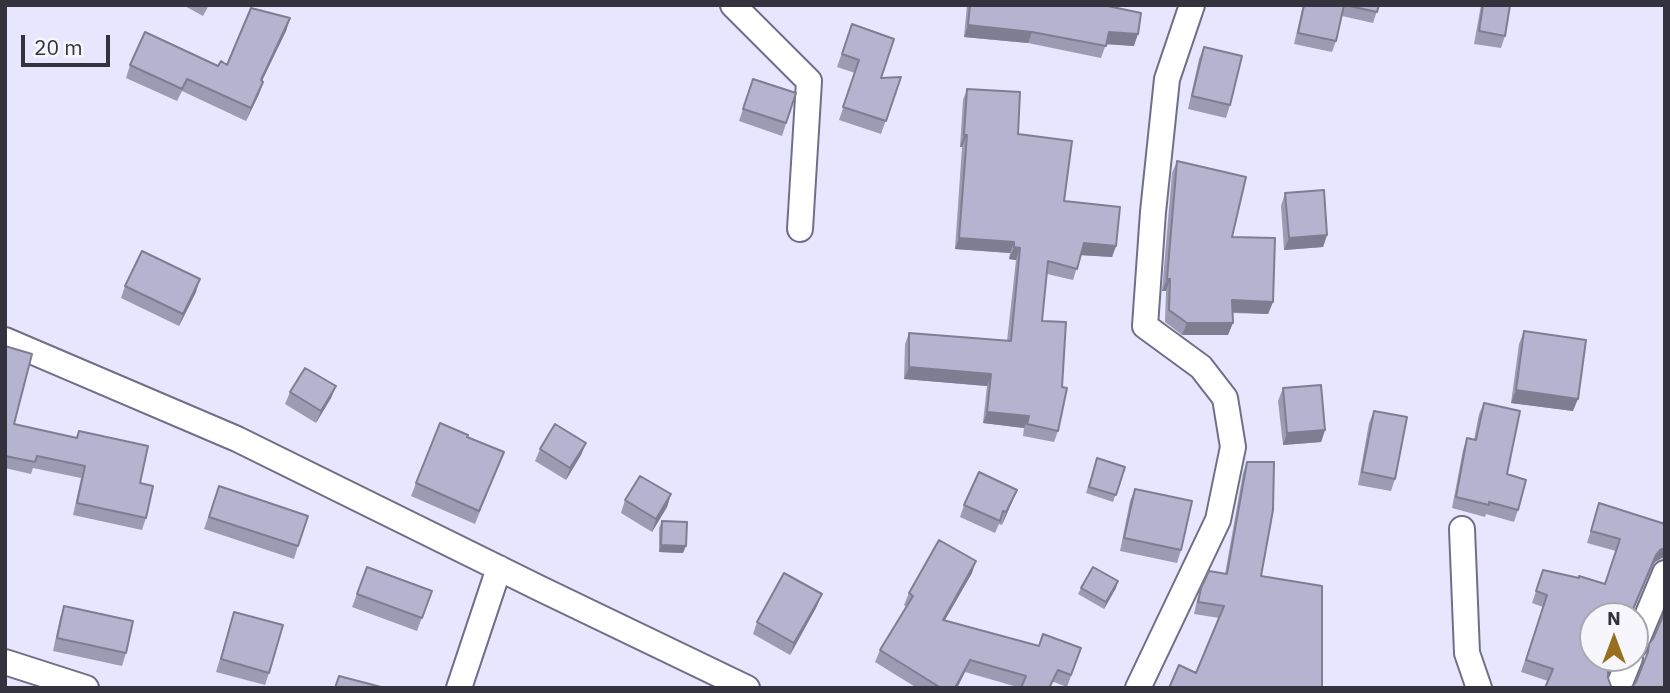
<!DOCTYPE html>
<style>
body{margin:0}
#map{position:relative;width:1670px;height:693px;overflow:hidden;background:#e8e6ff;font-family:"IBM Plex Sans",sans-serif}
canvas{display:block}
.frame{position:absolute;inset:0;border:7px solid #33323d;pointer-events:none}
.north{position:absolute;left:1579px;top:602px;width:70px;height:70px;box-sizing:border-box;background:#f6f6fc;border:2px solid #a8a8b0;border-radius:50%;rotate:0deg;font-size:19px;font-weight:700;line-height:28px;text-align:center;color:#33323d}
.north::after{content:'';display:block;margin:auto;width:24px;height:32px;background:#986f1c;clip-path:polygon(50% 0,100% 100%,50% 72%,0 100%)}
.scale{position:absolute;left:21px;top:35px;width:89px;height:32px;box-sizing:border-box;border:4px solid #33323d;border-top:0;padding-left:9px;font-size:21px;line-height:24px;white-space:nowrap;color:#33323d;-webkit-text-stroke:5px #f6f6fc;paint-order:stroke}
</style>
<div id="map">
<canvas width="1670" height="693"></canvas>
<div class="frame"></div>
<div class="north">N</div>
<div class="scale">20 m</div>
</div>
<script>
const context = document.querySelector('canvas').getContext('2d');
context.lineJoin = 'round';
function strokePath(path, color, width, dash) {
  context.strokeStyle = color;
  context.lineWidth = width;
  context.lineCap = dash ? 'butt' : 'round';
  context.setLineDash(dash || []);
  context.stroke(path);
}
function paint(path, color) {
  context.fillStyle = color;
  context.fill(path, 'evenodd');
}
const street = new Path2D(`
 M733 5 809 81 800 229
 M5 340 237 439 539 588 747 688
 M1462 529 1467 653 1479 688
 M1635 645 1665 573
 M5 662 86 688
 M459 688 499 568
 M1138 688 1218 520 1233 447 1225 398 1201 367 1145 326 1153 212 1167 79 1192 5
 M1618 688 1630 658`);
const wall = new Path2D(`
 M183 5H209L203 16Z
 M967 5H1103L1134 46 1106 44 1101 58 1028 43 964 37Z
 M1303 5H1379L1373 23 1342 16 1336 41 1332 52 1294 44Z
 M1481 5H1510L1505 36 1501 48 1474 44Z
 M290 18 286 31 262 81 263 82 259 94 246 121 182 91 177 101 126 78 130 65 218 66 227 65Z
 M852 24 881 78 901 77 881 134 839 120 855 73 837 67Z
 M1204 47 1230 105 1226 118 1188 109 1199 59Z
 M753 79 796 93 782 136 739 121Z
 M967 89 1018 134 1064 201 1116 246 1112 257 1081 255 1073 280 1047 274 1042 321 1058 431 1054 442 1023 436 1024 428 983 423 987 386 904 379 905 344 909 333 1007 341 1016 260 1009 259 1010 253 955 249 962 147H960L963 100Z
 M1177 161 1232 237 1273 302 1268 314 1232 313 1228 335H1182L1165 322 1166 291H1162L1172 173Z
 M1285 193 1327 235 1323 247 1284 250 1281 206Z
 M125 286 196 292 179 326 121 298Z
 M1524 331 1573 411 1511 403 1519 344Z
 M5 346 14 424 76 438 79 431 140 483 146 518 142 530 73 515 81 478 33 468 31 474 5 468Z
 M336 386 331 398 316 423 285 404 290 392Z
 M1283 388 1325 430 1321 442 1283 445 1278 401Z
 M1484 403 1518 510 1514 522 1486 514 1485 517 1452 508 1463 450 1467 438 1474 440 1479 414Z
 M1374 411 1395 479 1391 491 1358 485 1369 423Z
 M467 437 499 464 475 524 411 496 416 483Z
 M586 443 581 455 566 480 535 461 540 449Z
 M1097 458 1125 467 1113 502 1086 493Z
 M1247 462 1273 510 1196 673 1219 618 1194 614 1197 600 1201 588 1225 574 1243 473Z
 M219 486 298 546 294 559 204 529Z
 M1135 489 1181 550 1177 563 1120 551 1130 501Z
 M671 494 667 507 652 532 621 513 625 500Z
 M1012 502 1002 525 999 524 995 533 960 517 964 505Z
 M1599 503 1665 524V559L1662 558 1655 562 1652 567 1631 616H1593L1548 681 1521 672 1543 607 1532 603 1543 570 1605 584 1616 551 1587 543Z
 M662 521 683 553 659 552V528Z
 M367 567 432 591 417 631 352 607Z
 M972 573 945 620 1039 646 1081 648 1067 687 1054 682 1021 688 965 672 957 688H917L875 662 880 650 906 607 904 605 909 593Z
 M1081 588H1116L1104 609 1078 594Z
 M64 606 126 653 122 666 53 651 60 618Z
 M817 606 790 655 753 634 757 622Z
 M234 612 269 673 265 685 216 672Z`);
const shadedWall = new Path2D(`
 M290 18 286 31 256 93 261 80Z
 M968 25 1032 32 1028 43 964 37Z
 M1109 32 1138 34 1134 46 1104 44Z
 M263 82 259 94 246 121 251 108Z
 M964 135H967L962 147H960Z
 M1327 235 1323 247 1284 250 1289 238Z
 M959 238 1014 242 1010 253 955 249Z
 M1084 243 1116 246 1112 257 1079 255Z
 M1014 247 1020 248 1016 260 1009 259Z
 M200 279 196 292 179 326 183 314Z
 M1167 279H1170L1166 291H1162Z
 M1232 300 1273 302 1268 314 1227 312Z
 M1187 323H1233L1228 335H1182Z
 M909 367 991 374 987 386 904 379Z
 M336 386 331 398 316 423 321 411Z
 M1516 390 1578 399 1573 411 1511 403Z
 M987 412 1029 416 1024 428 983 423Z
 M1325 430 1321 442 1283 445 1287 433Z
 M586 443 581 455 566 480 570 468Z
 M1017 490 1012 502 1002 525 1006 512Z
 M671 494 667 507 652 532 656 519Z
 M661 545 686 546 683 553 659 552Z
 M1665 548V559L1662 558 1655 562 1652 567 1630 616 1656 555 1660 550Z
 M976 561 972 573 938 632 943 620Z
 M1118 581 1116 588 1104 609 1106 602Z
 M822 594 817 606 790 655 794 643Z
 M970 660 965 672 957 688H955Z`);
const building = new Path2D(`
 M970 5H1103L1141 13 1138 34 1109 32 1106 46 1032 32 968 25Z
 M1304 5H1344L1336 41 1298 33Z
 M1345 5H1379L1377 12Z
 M1483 5H1510L1505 36 1479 31Z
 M251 8 290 18 261 80 263 82 251 108 187 79 182 89 130 65 145 32 218 66 221 61 227 65Z
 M852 24 894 39 881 78 901 77 886 121 843 107 859 60 842 54Z
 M1204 47 1242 56 1230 105 1192 96Z
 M753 79 796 93 786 123 743 109Z
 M967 89 1020 92 1018 134 1072 141 1064 201 1120 207 1116 246 1084 243 1077 269 1048 261 1042 321 1066 322 1062 387 1067 388 1058 431 1027 424 1029 416 987 412 991 374 909 367V333L1011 341 1020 248 1014 247V242L959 238 967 135H964Z
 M1177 161 1246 177 1232 237 1275 238 1273 302 1232 300 1233 323H1187L1169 310 1170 279H1167Z
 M1324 190 1327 235 1289 238 1285 193Z
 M142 251 200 279 183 314 125 286Z
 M1524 331 1586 340 1578 399 1516 390Z
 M5 346 32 354 14 424 77 438 79 431 148 446 140 483 153 486 146 518 77 503 85 466 37 456 35 462 5 456Z
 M305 368 336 386 321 411 290 392Z
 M1321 385 1325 430 1287 433 1283 388Z
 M1484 403 1520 411 1507 474 1526 480 1518 510 1489 502V505L1456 497 1467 438 1476 440Z
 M1374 411 1407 417 1395 479 1362 472Z
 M440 423 468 435 467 437 504 452 479 511 416 483Z
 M555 424 586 443 570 468 540 449Z
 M1097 458 1125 467 1116 495 1089 487Z
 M1247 462H1274L1273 510 1261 576 1322 586V688H1169L1179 665 1196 673 1224 606 1198 602 1201 588 1209 571 1227 574Z
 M979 472 1017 490 1006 512 1003 511 1000 521 964 505Z
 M640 476 671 494 656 519 625 500Z
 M219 486 308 516 298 546 209 517Z
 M1135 489 1192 501 1181 550 1124 538Z
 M1599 503 1665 524V548L1660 550 1656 555 1630 616H1593V658H1614L1608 671V678L1611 686 1614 688H1545L1553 669 1526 660 1547 595 1536 591 1543 570 1579 578V576L1605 584 1620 539 1591 531Z
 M662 521 687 522 686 546 661 545Z
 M939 540 976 561 943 620 1039 646 1043 634 1081 648 1071 675 1058 670 1049 688H1021L1026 676 970 660 955 688H941L880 650 913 596 909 593Z
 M367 567 432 591 422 618 357 594Z
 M1093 567 1118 581 1106 602 1081 588Z
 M784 573 822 594 794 643 757 622Z
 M64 606 133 621 126 653 57 638Z
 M1665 611V688H1631L1636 682 1648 652 1649 644 1653 639Z
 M234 612 283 625 269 673 221 659Z
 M339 676 385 688H335Z`);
strokePath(street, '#716e88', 28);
strokePath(street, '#fff', 24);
paint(wall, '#9d9ab3');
paint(shadedWall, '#7f7d92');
paint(building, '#b6b3d0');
strokePath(building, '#7f7d92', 2);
</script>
